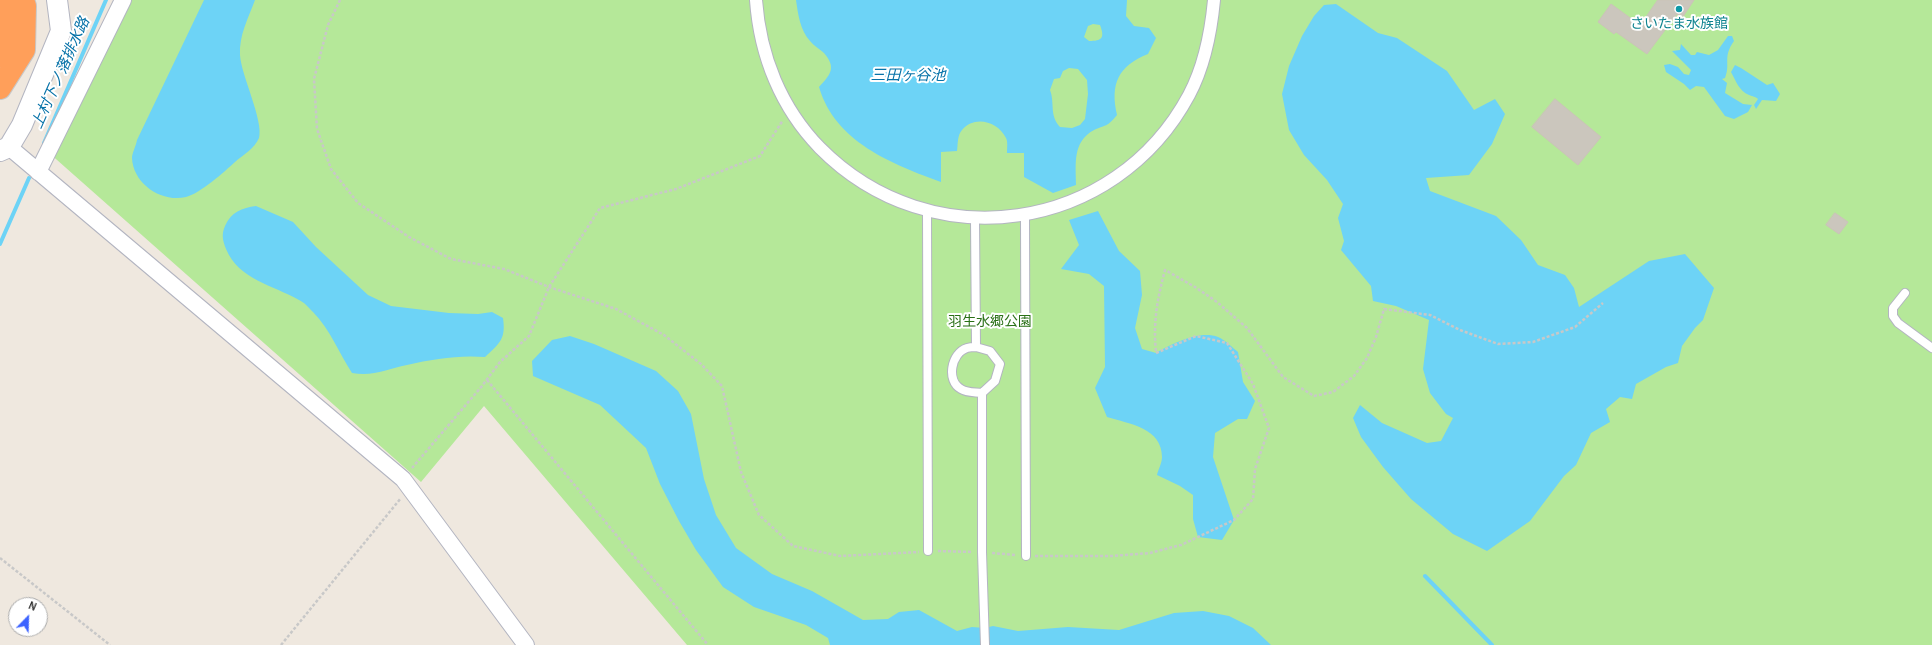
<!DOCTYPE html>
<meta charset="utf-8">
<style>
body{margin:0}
#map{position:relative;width:1932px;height:645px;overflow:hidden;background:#efe8df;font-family:Karla,sans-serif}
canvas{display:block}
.north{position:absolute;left:8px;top:597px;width:40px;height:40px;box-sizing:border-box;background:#fff;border:1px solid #ababab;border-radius:50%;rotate:23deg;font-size:11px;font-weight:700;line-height:16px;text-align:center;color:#2d2d2d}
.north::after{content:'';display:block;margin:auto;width:14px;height:18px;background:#3c63ff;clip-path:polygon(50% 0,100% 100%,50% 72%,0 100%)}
</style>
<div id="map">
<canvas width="1932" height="645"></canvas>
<div class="north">N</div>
</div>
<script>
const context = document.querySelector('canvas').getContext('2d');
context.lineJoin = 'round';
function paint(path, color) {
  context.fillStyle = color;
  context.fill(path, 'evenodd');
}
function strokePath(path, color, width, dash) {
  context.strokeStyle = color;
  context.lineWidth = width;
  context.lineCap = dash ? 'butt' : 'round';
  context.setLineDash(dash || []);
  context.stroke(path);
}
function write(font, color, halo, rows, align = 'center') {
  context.font = font + ' Karla,"Noto Sans JP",sans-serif';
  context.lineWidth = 4;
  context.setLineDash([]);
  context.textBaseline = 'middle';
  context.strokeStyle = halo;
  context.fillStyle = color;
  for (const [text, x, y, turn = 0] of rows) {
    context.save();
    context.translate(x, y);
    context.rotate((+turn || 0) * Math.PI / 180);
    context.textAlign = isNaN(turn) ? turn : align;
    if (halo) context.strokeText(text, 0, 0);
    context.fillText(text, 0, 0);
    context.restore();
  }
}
const green = new Path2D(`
 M123 0H1932V645H687L484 406 421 482 48 152Z`);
const water = new Path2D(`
 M204 0H255C248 19 239 35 240 55 241 75 264 121 259 138 255 148 243 155 235 162 224 172 201 193 186 197 162 203 133 184 132 158 132 153 136 146 137 140Z
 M796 0H1127L1126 16 1134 26 1149 28 1156 38 1148 54C1118 66 1110 84 1117 115 1106 128 1107 124 1094 130 1072 142 1076 164 1076 185L1053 193 1024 177V153H1007C1007 148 1008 142 1006 138 998 121 974 115 962 130 957 136 958 144 957 151L941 152V182C892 164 835 142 819 87 830 75 837 68 824 53 820 49 814 46 810 41 800 30 798 14 796 0ZM1093 24 1100 25C1105 38 1102 41 1089 41L1084 37 1088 26ZM1069 68 1078 69 1087 80 1088 94 1085 119 1080 125 1072 128 1060 127C1049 115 1055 103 1050 90L1054 79 1060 78 1063 71Z
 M1336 4 1378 33 1397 38 1447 71 1474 110 1495 99 1505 114 1492 144 1469 175 1426 178 1430 191 1496 216 1521 240 1538 265 1565 275 1574 288 1579 307 1649 261 1685 254 1714 288 1703 320 1695 328 1682 346 1678 363 1666 367 1636 384 1632 399 1620 397 1606 409 1610 422 1591 433 1576 465 1564 476 1530 521 1487 551 1453 534 1411 499 1383 467 1361 437 1353 418 1360 405 1382 423 1427 443 1441 441 1453 418 1446 414 1430 393 1423 369 1429 320 1396 306 1373 301 1371 286 1341 250 1344 241 1338 218 1343 204 1327 180 1304 155 1289 130 1282 94 1289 66 1302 36 1314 16 1324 5Z
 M1728 36H1732L1734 41C1722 58 1731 63 1725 78L1722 79 1727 83 1725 93 1743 104 1752 105 1748 112 1734 119 1725 116 1704 87 1696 86 1690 90 1684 84 1666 72 1664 65 1670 64 1678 67 1684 74 1689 75 1691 70 1672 51 1680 50 1681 44 1691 55H1695L1697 52 1709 55 1718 50Z
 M1735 65 1741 68 1767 85 1773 83 1780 94 1776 101 1762 100 1756 109 1754 105 1758 99C1755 96 1753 97 1749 95 1739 91 1736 81 1731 72Z
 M256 206 293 222 316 247 368 295 391 306 449 313 478 314 492 312 503 318C506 339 500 343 485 357 458 355 433 359 407 365 387 369 373 377 352 373 339 353 330 329 313 312 309 308 304 302 299 300 273 285 239 280 226 249 223 241 221 235 225 226 231 212 242 208 256 206Z
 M1098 211 1119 251 1140 271 1142 295 1135 328 1142 349 1156 353C1172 344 1199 330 1218 337 1225 340 1233 348 1238 352L1243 382 1255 401 1247 419H1238L1215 433 1213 457 1234 520 1222 540 1198 537 1193 519V495L1180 486 1157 475C1158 470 1162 463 1162 457 1162 428 1130 424 1107 417L1095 388 1105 367 1104 286 1089 274 1061 269 1079 245 1069 220Z
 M570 336 594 344 656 371 678 391 691 414 704 479 716 515 736 548 772 574 812 591 863 620 888 619 899 612 919 610 957 631 972 627 985 628 993 626 1018 631 1068 627 1119 630 1174 613 1203 611 1229 616 1253 628 1271 645H830L828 638 806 625 754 607 723 587 696 550 679 521 660 484 646 448 600 405 533 376 532 361 552 340Z`);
const stream = new Path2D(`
 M44 143 106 0
 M0 244 29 178
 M1425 576 1492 645`);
const building = new Path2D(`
 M1658 0H1694L1682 18 1677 14 1647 54 1616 32 1614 34 1598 22 1611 4 1640 25Z
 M1555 99 1601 137 1578 165 1532 127Z
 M1835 213 1848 222 1839 234 1826 225Z`);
const path = new Path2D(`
 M340 0 328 25 314 79 317 129 331 169 358 203 409 237 451 259 504 269 549 287 616 309 664 335 701 364 722 386 741 472 759 515 793 546 840 556 919 552
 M487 380 708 645
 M412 468 482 386 500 362 529 336 549 287 600 208 676 189 760 156 783 120
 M938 551 973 552
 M992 553 1016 555
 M1035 556H1112L1150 553 1181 545 1234 520 1253 499 1255 469 1269 428 1253 384 1227 343 1196 336 1156 353C1153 322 1157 300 1165 270L1195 287 1217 302 1247 328 1283 377 1314 396 1333 392 1354 376 1367 358 1376 337 1384 309 1430 315 1460 330 1498 344 1533 342 1575 327 1603 303
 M0 558 110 645
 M281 645 401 498`);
const service = new Path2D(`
 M927 211 928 551
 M1025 216 1026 556
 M975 219 976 347C973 347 970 347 967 348 951 353 946 381 961 389 967 393 975 392 982 393L995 381 1000 364 990 351 976 347
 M1905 293 1893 308V316L1898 323 1932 348
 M982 393V552L985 645`);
const pedestrian = new Path2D(`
 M756 0C760 56 781 108 820 148 931 260 1115 233 1189 95 1205 65 1211 32 1214 0`);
const minor = new Path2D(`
 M9 147 403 479 526 645
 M38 172 123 0`);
const tertiary = new Path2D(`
 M0 151 9 147 22 125 61 31 57 0`);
const motorway = new Path2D(`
 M0 56C7 38 11 18 2 0
 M0 88 24 50 25 6 23 0`);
const markers = [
 [1679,9,4,"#0f9aa8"]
];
const cultureNames = [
 ["さいたま水族館",1679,24]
];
const parkNames = [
 ["羽生水郷公園",990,322]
];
const waterNames = [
 ["上村下ノ落排水路",61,73,-66],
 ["三田ヶ谷池",908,76]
];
paint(green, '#b5e899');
paint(water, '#6dd3f6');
strokePath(stream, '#6dd3f6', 4);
paint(building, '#cbc6bd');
strokePath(building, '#cbc4b8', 1);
strokePath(service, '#b3b5c1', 10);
strokePath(pedestrian, '#b3b5c1', 14);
strokePath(minor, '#b3b5c1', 18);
strokePath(tertiary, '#b3b5c1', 22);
strokePath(motorway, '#c8c8c8', 24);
strokePath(path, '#c8c8c8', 2.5, [3, 2]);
strokePath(service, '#fff', 8);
strokePath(pedestrian, '#fff', 12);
strokePath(minor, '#fff', 16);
strokePath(tertiary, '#fff', 20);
strokePath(motorway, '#ff9f5a', 22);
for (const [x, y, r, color] of markers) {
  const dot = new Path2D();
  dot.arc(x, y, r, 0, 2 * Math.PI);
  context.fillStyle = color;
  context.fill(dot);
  strokePath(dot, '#fff', 1.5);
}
write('14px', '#0d838f', '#fff', cultureNames);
write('14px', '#2a7017', '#fff', parkNames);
write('italic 15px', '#0672a8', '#fff', waterNames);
</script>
